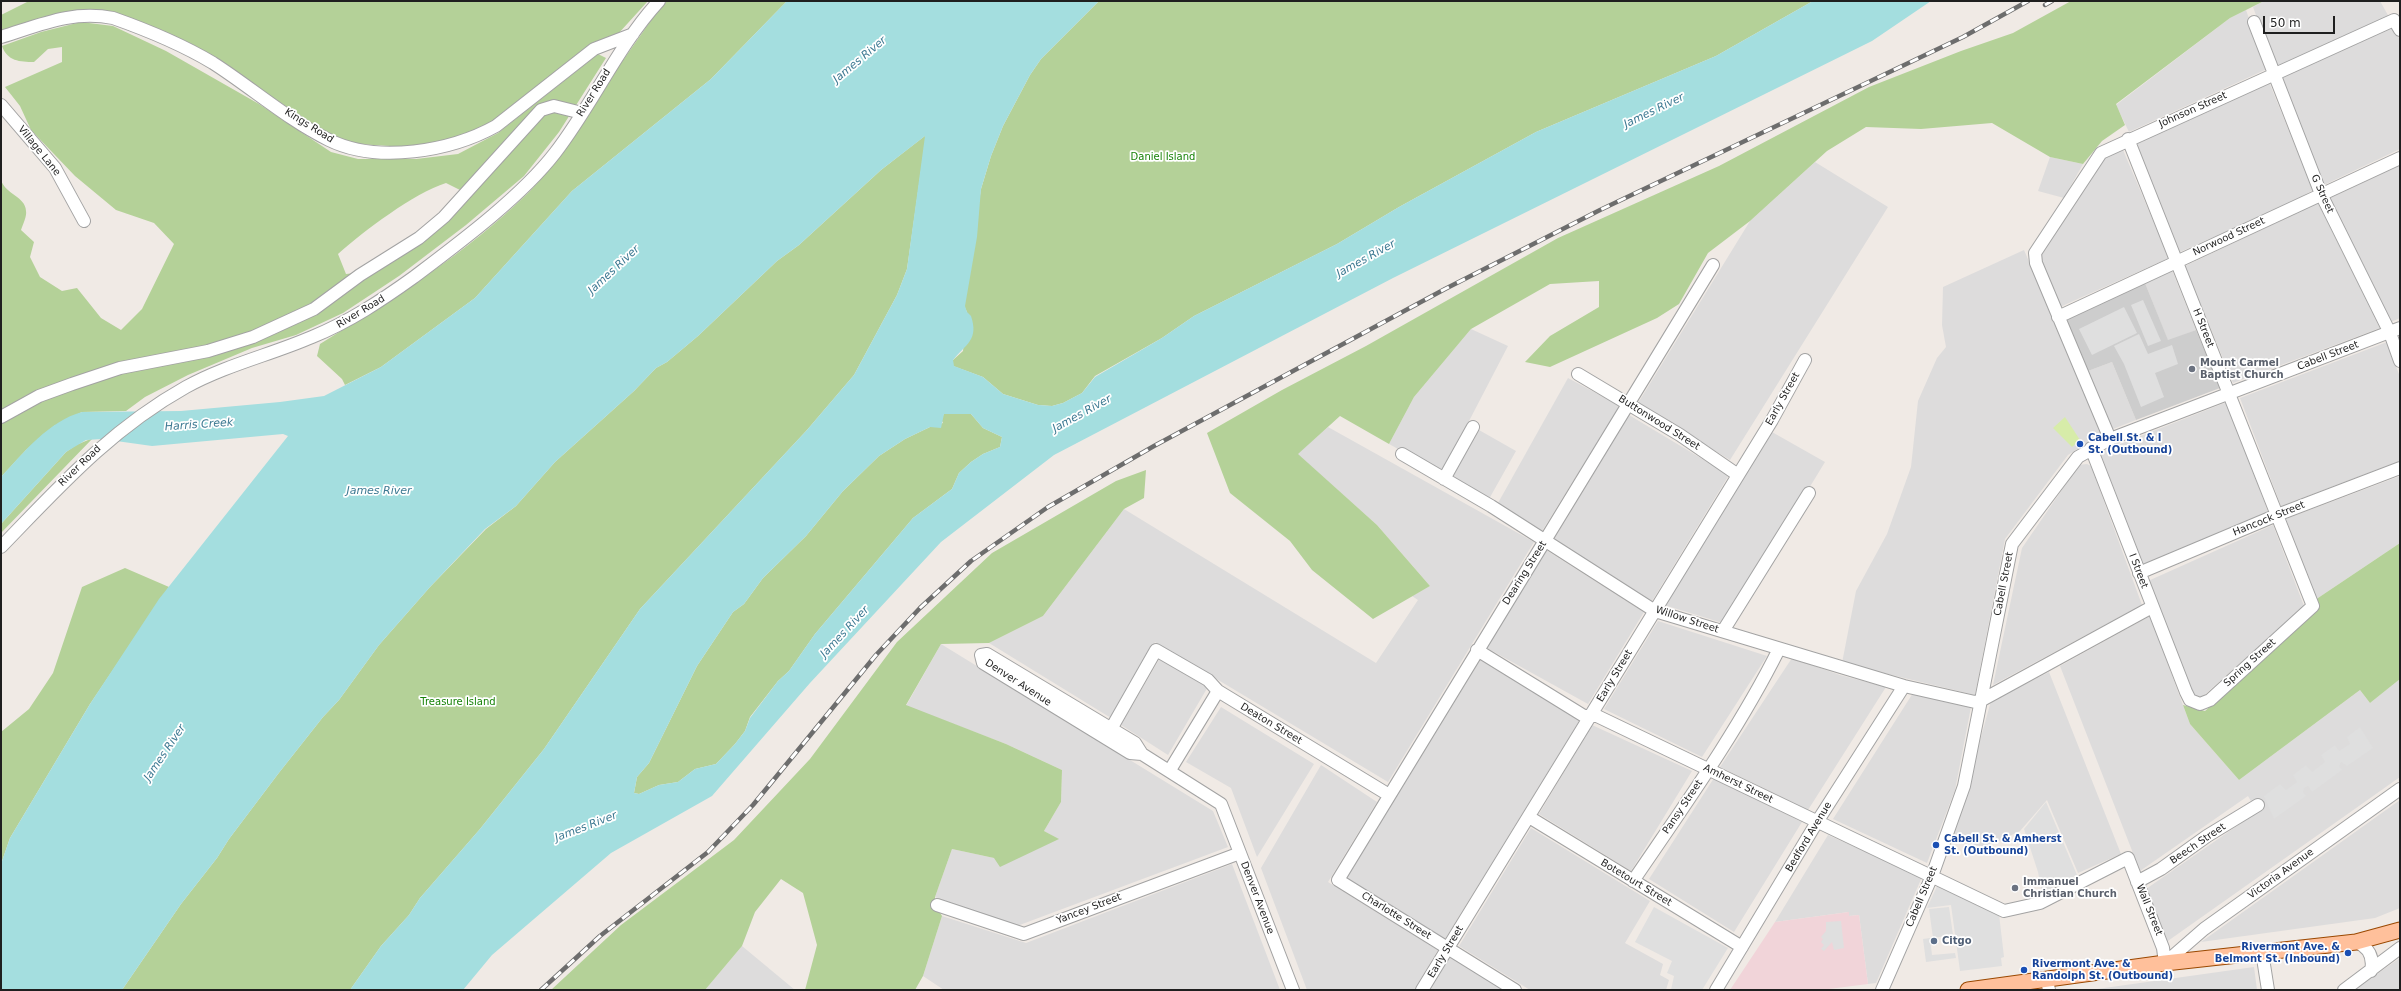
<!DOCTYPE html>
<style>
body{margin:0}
#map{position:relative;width:2401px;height:991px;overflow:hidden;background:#f0eae5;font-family:"DejaVu Sans",sans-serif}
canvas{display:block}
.frame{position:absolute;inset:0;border:2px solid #1f1f1f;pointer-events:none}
.scale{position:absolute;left:2263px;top:16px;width:72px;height:18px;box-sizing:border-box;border:2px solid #1f1f1f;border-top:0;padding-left:5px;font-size:12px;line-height:14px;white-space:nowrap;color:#1f1f1f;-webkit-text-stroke:3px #fff;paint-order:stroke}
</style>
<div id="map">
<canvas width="2401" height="991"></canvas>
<div class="frame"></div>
<div class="scale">50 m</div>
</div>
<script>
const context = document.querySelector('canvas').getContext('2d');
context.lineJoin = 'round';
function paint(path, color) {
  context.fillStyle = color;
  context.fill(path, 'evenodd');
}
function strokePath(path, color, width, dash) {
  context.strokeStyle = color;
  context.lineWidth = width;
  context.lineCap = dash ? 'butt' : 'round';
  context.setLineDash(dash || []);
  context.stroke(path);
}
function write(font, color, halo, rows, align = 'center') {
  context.font = font + ' "DejaVu Sans",sans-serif';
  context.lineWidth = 3.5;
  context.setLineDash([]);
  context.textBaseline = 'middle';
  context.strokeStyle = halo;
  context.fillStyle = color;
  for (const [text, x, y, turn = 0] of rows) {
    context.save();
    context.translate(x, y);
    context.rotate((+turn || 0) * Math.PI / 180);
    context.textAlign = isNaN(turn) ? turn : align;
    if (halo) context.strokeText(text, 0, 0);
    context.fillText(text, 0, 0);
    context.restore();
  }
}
const residential = new Path2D(`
 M2264 1H2380L2389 17 2276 70 2253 7Z
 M2246 10 2267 69 2129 132 2116 105 2230 18Z
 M2392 25 2400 40V149L2324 185 2279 78Z
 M2269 82 2313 190 2289 204 2180 252 2133 145Z
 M2123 150 2169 258 2060 307 2040 258 2043 247 2105 154Z
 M2050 157 2083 164 2064 198 2038 191Z
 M1815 162 1888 207 1730 460 1638 403 1750 221Z
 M2400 165V318L2391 322 2330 198Z
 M2318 203 2380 328 2233 383 2185 266Z
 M2024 250 2102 433 2068 455 2005 539 1975 695 1842 663 1856 591 1887 534 1911 467 1918 401 1937 358 1946 347 1942 325 1943 287Z
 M2172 270 2196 330 2168 341 2145 283Z
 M1471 329 1508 346 1442 473 1389 444 1414 397Z
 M2387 342 2400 377V461L2281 506 2240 398Z
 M2112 362 2136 420 2113 429 2088 371Z
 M1568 378 1620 406 1542 531 1498 503Z
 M2227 402 2268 512 2143 565 2100 452Z
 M1629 415 1729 475 1652 601 1554 539Z
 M1328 427 1534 542 1388 782 1155 642 1111 718 989 643 1043 616 1124 509 1376 663 1418 600 1412 596 1430 586 1377 525 1297 454Z
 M1479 430 1516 451 1489 499 1451 478Z
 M1772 432 1825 462 1726 624 1664 605Z
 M2087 464 2091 466 2142 605 1993 685 2022 548 2079 465Z
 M2400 476V543L2315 600 2286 519Z
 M2273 525 2304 606 2202 697H2193L2148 581Z
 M1546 550 1644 612 1588 704 1485 647Z
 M2150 616 2190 724 2239 780 2360 690 2370 703 2400 679V777L2165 943 2146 889 2257 812 2248 796 2140 871 2060 666Z
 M1658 621 1767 656 1702 757 1604 709Z
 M941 644 1213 811 1228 847 1017 926 935 897 952 849 994 858 1058 839 1044 831 1061 802 1062 770 1006 744 906 706Z
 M1160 658 1209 685 1168 755 1121 725Z
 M1792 658 1840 675 1886 687 1808 810 1720 767Z
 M1480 660 1580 720 1445 939 1347 878Z
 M2049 672 2121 854 2078 873 2047 800 2020 831 1986 847 1952 841 1991 701Z
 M1913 693 1971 707 1955 790 1927 863 1833 819Z
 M1221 707 1314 764 1257 857 1231 788 1186 762Z
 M1592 725 1692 771 1631 871 1539 814Z
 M1321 765 1377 802 1328 882 1438 950 1414 990H1307L1261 868Z
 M1714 778 1802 822 1734 932 1649 879Z
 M2400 800V908L2375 918 2201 942Z
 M1531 828 1650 901 1625 943 1663 964 1660 975 1669 980 1666 990H1530L1459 946Z
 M1828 835 1922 877 1876 983 1868 984 1859 915 1849 916V912L1775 922Z
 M1232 864 1280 990H944L923 976 942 916 1026 943Z
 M742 946 795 990H705Z
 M1449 956 1505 990H1428Z
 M2400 958V990H2354Z
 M2254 967 2257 990H2090Z`);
const commercial = new Path2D(`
 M1849 912V916L1859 915 1868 984 1821 990H1730L1775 922Z`);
const religious = new Path2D(`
 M2145 283 2168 340 2196 330 2220 388 2136 420 2112 362 2088 371 2066 320Z`);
const grass = new Path2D(`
 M2065 417 2080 440 2072 447 2053 428Z`);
const forest = new Path2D(`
 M29 1H648L618 34 493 122 448 142 406 147 357 144 331 136 254 85 115 14 1 33V15Z
 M667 1H787L711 79 572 191 475 298 381 367 345 385 342 379 317 356 320 344C393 299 467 253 528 193 556 165 576 130 597 98 616 69 637 41 656 13Z
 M1099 1H1813L1716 56 1536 132 1399 207 1337 244 1194 316 1162 338 1095 376 1082 393 1063 403 1052 406 1038 405 1003 394 983 377 953 366V360L963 351 967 312 964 306 981 189 991 156 1003 126 1030 75 1041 59Z
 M2071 1H2264L2230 18 2116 104 2125 125 2102 141 2083 164 2050 157 1992 123 1921 129 1866 127 1827 151 1750 221 1708 253 1679 304 1657 318 1550 367 1525 362 1550 336 1599 307V281L1550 284 1471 329 1414 397 1389 444 1340 416 1298 454 1377 525 1430 586 1373 619 1312 570 1290 541 1230 493 1207 433 1282 390 1366 346 1558 238 1719 166 1869 87 1961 51 2013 33Z
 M81 22 113 26 166 51 259 104 331 152 358 159H416L458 154 498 133 598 54 606 58 559 132 524 176 466 225 399 276 343 313 296 335 252 348 188 375 145 397 126 411 82 412 54 426 26 450 1 477V180C6 195 25 196 26 211 27 216 23 224 21 230L34 242 30 257 40 277 62 291 77 288 101 318 121 330 142 309 174 244 154 223 116 210 75 176 31 130 20 106 5 87 62 62V47L48 49 34 62C20 62 7 61 2 46L41 32ZM446 183 462 191 422 231 355 273 346 274 338 254C364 231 414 193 446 183Z
 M926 135 907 269 897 295 854 375 807 430 640 609 544 749 480 829 420 898 409 915 381 946 350 990H122L181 904 217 858 229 839 278 774 323 717 339 700 379 645 430 587 486 529 516 506 555 462 634 391 656 368 667 362 698 336 777 261 799 245 881 170Z
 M944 414H971L983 428 1002 437 1000 447 983 454 971 462 959 473 952 489 913 518 815 634 789 671 778 681 750 717 745 731 735 744 716 764 695 769 678 782 659 785 639 794 634 793 637 777 649 763 697 666 733 612 744 604 763 578 806 536 843 491 879 456 905 439 930 427 943 423 941 419Z
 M93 438 1 533V524L66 452 76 445Z
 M1146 470 1144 498 1124 509 1043 616 989 643 941 644 906 705 1006 744 1062 770 1061 802 1044 831 1059 839 1000 867 994 858 952 849 935 897V904L942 916 923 976 915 990H805L817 945 803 893 781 879 755 912 742 946 705 990H551L621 925 734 840 810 759 897 642 992 553 1116 481Z
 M2400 543V679L2370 703 2360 690 2239 780 2190 724 2183 705 2205 711 2316 611 2315 600Z
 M125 568 169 587 90 704 10 838 1 864V732L29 709 53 673 82 587Z`);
const parking = new Path2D(`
 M2143 300 2161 341 2148 346 2131 305Z
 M2124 307 2137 333 2092 355 2079 329Z
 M2139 334 2148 354 2172 345 2178 364 2155 373 2164 397 2141 407 2124 364 2114 346Z
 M2360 727 2373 748 2347 766 2341 762 2339 766 2342 770 2312 792 2308 786 2304 788 2303 792 2306 796 2274 819 2264 796 2280 784 2286 790 2297 782 2293 775 2306 765 2312 772 2325 762 2321 755 2335 745 2339 751 2350 744 2347 737Z
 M2046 802 2077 875 2042 893 2038 872 2024 829Z
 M1938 884 1999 914 2004 957 2001 958 2002 966 1960 971 1951 905 1927 908Z
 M1654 907 1728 948 1702 990H1671L1674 976 1667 973 1672 961 1635 942Z
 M1949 907 1953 935 1933 938 1929 909Z
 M1841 921 1844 948 1834 950 1832 942 1824 951 1821 949 1824 945 1821 942 1823 939 1821 937 1826 931V922Z
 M1930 938 1932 955 1955 953 1956 958 1926 962 1923 939Z`);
const water = new Path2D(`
 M787 1H1099L1041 59 1030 75 1003 126 991 156 981 189 977 237 965 306 967 312 971 316C979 340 966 344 953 360L954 366 983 377 1003 394 1038 405 1052 406 1063 403 1082 393 1095 377 1162 338 1194 316 1337 244 1399 207 1536 132 1716 56 1813 1H1931L1872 41 1393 278 1054 455 941 542 810 683 712 796 611 853 492 955 463 990H350L381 946 409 915 420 898 480 829 544 749 640 609 807 430 854 375 897 295 907 269 925 136 881 170 799 245 777 261 698 336 667 362 656 368 634 391 555 462 516 506 485 529 430 587 379 645 339 700 323 717 278 774 229 839 217 858 181 904 122 990H1V864L10 838 90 704 159 599 288 436 283 434 152 446 102 439 86 440 66 452 1 524V477C24 452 49 421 82 412L181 411 280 402 324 396 381 367 475 298 572 191 711 79ZM944 414H971L983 428 1002 437 1000 447 983 454 971 462 959 473 952 489 913 518 815 634 789 671 778 681 750 718 745 731 735 744 716 764 695 769 678 782 659 785 639 794 634 793 637 777 649 763 697 666 733 612 744 604 763 578 806 536 843 491 879 456 905 439 930 427 941 428Z`);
const minor = new Path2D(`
 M2254 22 2321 194 2390 333 2400 361
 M1 37C40 25 72 10 113 18 147 30 183 45 213 63 252 88 288 120 329 140 378 164 451 151 496 126L594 49 633 34
 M1 105 55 168 84 221
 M2058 317 2400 158
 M1578 374 1680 435 1738 475
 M1 417 39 396 72 384 120 368 208 351 253 337 314 309 360 275 419 238 444 217 541 110 554 106 582 113
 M2110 439 2036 263 2035 253 2101 153 2394 20 2400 30
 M2091 448 2186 692 2190 700 2200 704 2210 700 2313 606 2128 139
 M1402 454 1491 506 1655 611 1904 686 1975 702 1982 700 2152 607
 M1444 479 1473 427
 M1 547C60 486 111 429 186 387 226 365 270 355 312 337 349 322 382 300 414 277 459 243 521 197 555 153 593 104 617 47 659 1
 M2139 573 2277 515 2400 468
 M1723 631 1809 493
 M1477 650 1584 716H1597L2004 911 2040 903 2128 858 2163 948 2165 963
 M1111 729 1156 650 1208 680 1218 691 1389 795
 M1142 754 1135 743 987 654 981 655 983 663 1130 753 1142 754 1221 804 1293 990
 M1170 770 1218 691
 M1529 817 1742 947
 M1633 881C1684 806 1738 731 1779 649
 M2137 882 2161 869 2207 836 2258 805
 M937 905 1024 934 1240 853
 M2356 942C2369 947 2374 957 2371 971
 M2262 952 2268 990
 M2165 963 2204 929 2400 789
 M2047 980 2049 990
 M1422 990 1772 420 1805 360
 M1515 990 1338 880 1713 265
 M1716 990 1817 822 1904 686
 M1882 990 1932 876 1964 786 2012 544 2078 457 2110 439 2400 328
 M2344 990 2400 948`);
const major = new Path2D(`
 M1968 990 2165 963 2356 942 2400 930`);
const rail = new Path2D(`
 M2045 5 2052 1
 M541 990 600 936 708 852 753 805 876 655 920 608 971 561 1048 507 1154 446 1445 289 1600 210 1963 37 2028 1`);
const markers = [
 [2192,369,4,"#6b7280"],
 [2080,444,4,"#1a4fb4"],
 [1936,845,4,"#1a4fb4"],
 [2015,888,4,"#6b7280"],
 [1934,941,4,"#5c6f8a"],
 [2348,953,4,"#1a4fb4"],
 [2024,970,4,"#1a4fb4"]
];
const streetNames = [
 ["River Road",594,93,-58],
 ["Johnson Street",2193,110,-24],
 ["Kings Road",309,126,32],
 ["Village Lane",39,151,51],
 ["G Street",2322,194,66],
 ["Norwood Street",2229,237,-25],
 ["River Road",361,312,-31],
 ["H Street",2203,328,68],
 ["Cabell Street",2328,356,-21],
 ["Early Street",1783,399,-61],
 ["Buttonwood Street",1659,423,32],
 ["River Road",80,466,-44],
 ["Hancock Street",2269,519,-22],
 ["I Street",2138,571,69],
 ["Dearing Street",1525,573,-58],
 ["Cabell Street",2004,584,-79],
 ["Willow Street",1687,620,18],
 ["Spring Street",2250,663,-42],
 ["Early Street",1615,676,-59],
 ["Denver Avenue",1018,683,33],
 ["Deaton Street",1271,724,31],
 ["Amherst Street",1738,784,26],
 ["Pansy Street",1683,807,-56],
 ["Bedford Avenue",1809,837,-59],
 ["Beech Street",2198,844,-34],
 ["Victoria Avenue",2281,874,-36],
 ["Botetourt Street",1636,883,31],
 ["Cabell Street",1922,897,-67],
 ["Denver Avenue",1257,898,69],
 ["Yancey Street",1089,909,-21],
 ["Wall Street",2149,910,68],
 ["Charlotte Street",1396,916,32],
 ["Early Street",1446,952,-59]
];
const parkNames = [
 ["Daniel Island",1163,157],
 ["Treasure Island",458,702]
];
const worshipNames = [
 ["Mount Carmel",2200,363],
 ["Baptist Church",2200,375],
 ["Immanuel",2023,882],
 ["Christian Church",2023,894]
];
const transitNames = [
 ["Cabell St. & I",2088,438],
 ["St. (Outbound)",2088,450],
 ["Cabell St. & Amherst",1944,839],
 ["St. (Outbound)",1944,851],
 ["Rivermont Ave. &",2340,947,"right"],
 ["Belmont St. (Inbound)",2340,959,"right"],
 ["Rivermont Ave. &",2032,964],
 ["Randolph St. (Outbound)",2032,976]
];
const serviceNames = [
 ["Citgo",1942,941]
];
const waterNames = [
 ["James River",860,60,-40],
 ["James River",1654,111,-26],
 ["James River",1366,259,-29],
 ["James River",614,270,-43],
 ["James River",1082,414,-29],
 ["Harris Creek",199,425,-4],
 ["James River",379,491],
 ["James River",845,632,-47],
 ["James River",165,753,-56],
 ["James River",586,827,-21]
];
paint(residential, '#dddcdc');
paint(commercial, '#f1d4d9');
paint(religious, '#cdcdcd');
paint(grass, '#d7eca9');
paint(forest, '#b4d198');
paint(parking, '#dfdfdf');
paint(water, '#a4dedf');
strokePath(minor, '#a3a3a3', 14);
strokePath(major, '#9a4800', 17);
strokePath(minor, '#fff', 12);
strokePath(major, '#ffc09b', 15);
strokePath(rail, '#6d6d6d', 4.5);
strokePath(rail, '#fff', 3, [9]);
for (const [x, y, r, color] of markers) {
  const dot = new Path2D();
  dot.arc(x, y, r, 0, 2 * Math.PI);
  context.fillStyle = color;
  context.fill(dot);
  strokePath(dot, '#fff', 1.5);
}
write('10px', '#1f1f1f', '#fff', streetNames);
write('10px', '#178208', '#fff', parkNames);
write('bold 10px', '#5b616d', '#fff', worshipNames, 'left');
write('bold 10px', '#164399', '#fff', transitNames, 'left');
write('bold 10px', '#4e5e75', '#fff', serviceNames, 'left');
write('italic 11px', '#3d7992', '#fff', waterNames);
</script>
